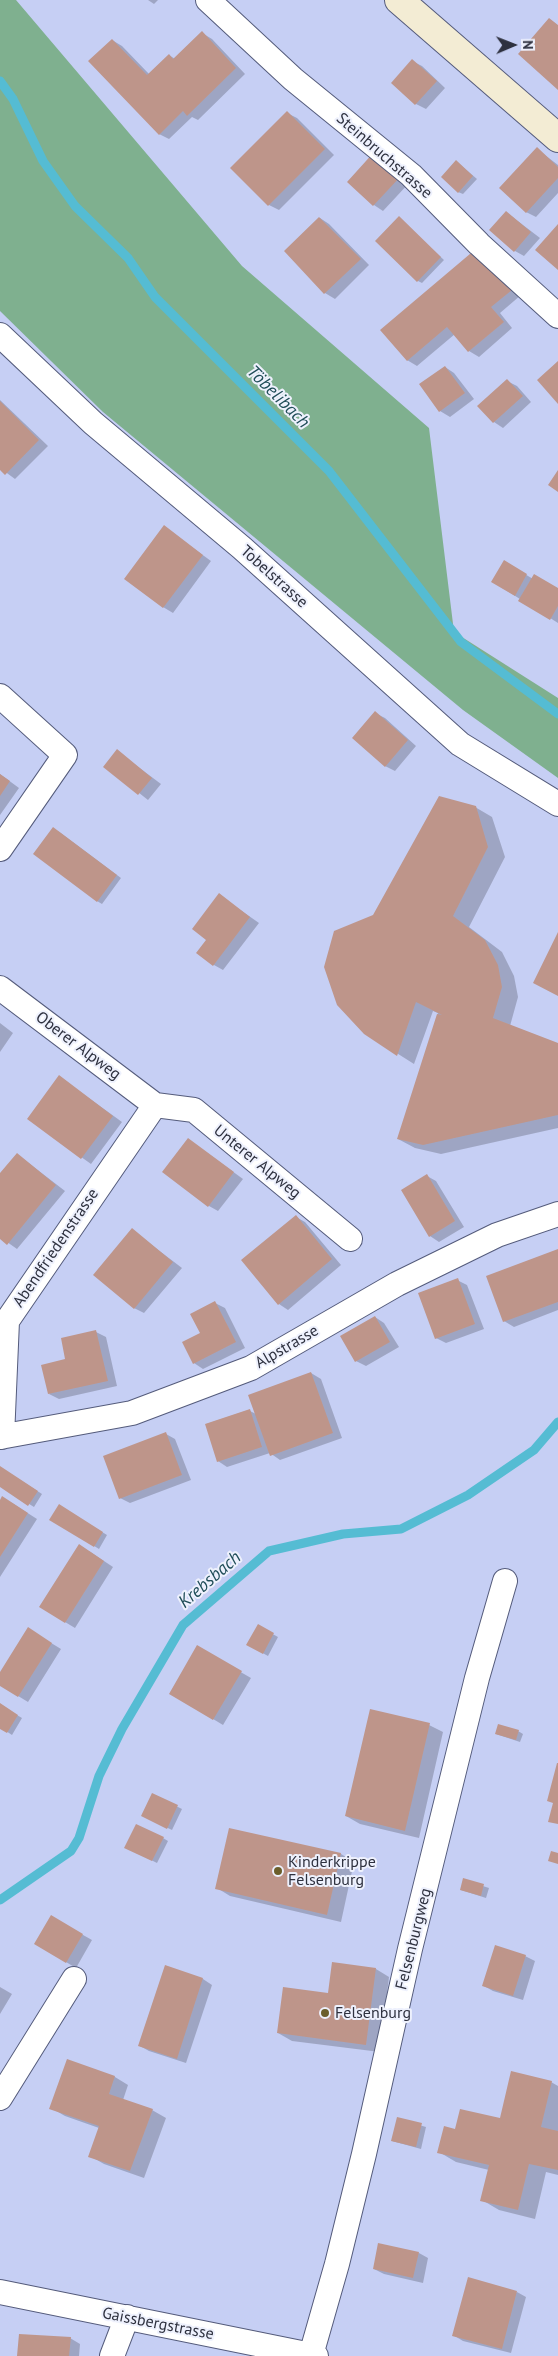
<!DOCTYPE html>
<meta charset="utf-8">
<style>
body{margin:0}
#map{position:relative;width:558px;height:2356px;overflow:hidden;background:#c6cff4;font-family:"PT Sans",sans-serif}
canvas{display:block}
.north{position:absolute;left:488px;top:20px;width:50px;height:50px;-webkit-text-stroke:4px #eef1fd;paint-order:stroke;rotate:89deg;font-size:14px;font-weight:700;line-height:20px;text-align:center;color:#2e313f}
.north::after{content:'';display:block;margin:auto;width:18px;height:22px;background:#2e313f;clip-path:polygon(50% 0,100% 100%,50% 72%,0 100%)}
</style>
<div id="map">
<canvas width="558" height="2356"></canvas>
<div class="north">N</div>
</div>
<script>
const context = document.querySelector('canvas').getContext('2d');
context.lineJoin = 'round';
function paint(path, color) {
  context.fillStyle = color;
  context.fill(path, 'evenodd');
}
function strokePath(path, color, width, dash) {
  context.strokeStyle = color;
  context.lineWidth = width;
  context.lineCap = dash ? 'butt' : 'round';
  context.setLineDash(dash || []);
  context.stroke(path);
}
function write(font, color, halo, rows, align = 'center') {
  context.font = font + ' "PT Sans",sans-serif';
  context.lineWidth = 4;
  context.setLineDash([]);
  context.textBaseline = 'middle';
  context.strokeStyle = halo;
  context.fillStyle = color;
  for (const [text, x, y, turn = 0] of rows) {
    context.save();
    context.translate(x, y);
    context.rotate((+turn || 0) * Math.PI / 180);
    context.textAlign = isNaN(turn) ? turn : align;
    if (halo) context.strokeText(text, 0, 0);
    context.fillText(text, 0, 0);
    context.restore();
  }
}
const green = new Path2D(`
 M0 0H16L242 266 429 428 454 632 558 698V778L463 710 103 412 0 311Z`);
const shadow = new Path2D(`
 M148 0H158L154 4Z
 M202 33 212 39 245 74 198 120 192 117 169 139 159 134 112 40 122 46 149 74 169 55 175 59Z
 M412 61 422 66 445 88 426 109 416 104Z
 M287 113 297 118 334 155 279 210 269 205 232 168Z
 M537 149 558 165V193L536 217 526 212Z
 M375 153 410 182 383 211 374 205 348 182Z
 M456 161 477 179 463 194 458 192Z
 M506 212 540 238 524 256 515 251Z
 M320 218 329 224 369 265 335 299 325 293 286 251Z
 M399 218 444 260 422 283 418 281Z
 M487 255 521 295 500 313 512 328 479 357 469 351 455 334 417 366 407 360Z
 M445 367 454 373 474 399 450 417 440 411 421 385Z
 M507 381 517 386 531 402 503 428 494 422 479 406Z
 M0 400 48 446 15 479 0 468Z
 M164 527 211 561 173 613 163 607Z
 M505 562 533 579 558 589V623L493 582Z
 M375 713 385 718 416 746 395 771 385 766Z
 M117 751 161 784 148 800 105 766Z
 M0 774 19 788 0 815Z
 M475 807 492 817 505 857 469 927 502 952 514 976 518 997 510 1026 558 1044V1128L441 1154 415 1148 398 1139 438 1013 433 1011 414 1064 365 1033 374 916Z
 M58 831 121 878 102 904 97 901Z
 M219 895 259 923 223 970 214 965 208 940Z
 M0 1023 13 1033 0 1052Z
 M68 1083 122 1122 91 1164 28 1119Z
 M188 1139 243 1179 218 1211 209 1206Z
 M17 1154 65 1191 17 1249 0 1237V1175Z
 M427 1176 436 1181 464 1227 439 1242 430 1236Z
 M296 1217 305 1222 341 1265 288 1310 279 1304Z
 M132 1230 182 1268 144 1313 134 1308Z
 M558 1250V1310L514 1327 504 1321Z
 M457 1280 467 1285 484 1329 446 1343 436 1338Z
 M215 1303 225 1308 245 1348 203 1369 194 1363Z
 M375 1317 384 1323 399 1347 366 1366 356 1361Z
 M96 1332 106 1337 117 1386 59 1399 49 1394Z
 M311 1373 321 1379 342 1438 280 1460 270 1453 227 1467 218 1461 250 1411 256 1414Z
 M166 1434 175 1439 191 1480 130 1503 120 1498Z
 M0 1467 42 1494 34 1507 0 1486Z
 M0 1502 12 1503 37 1519 0 1577Z
 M59 1506 107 1535 99 1549 51 1519Z
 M89 1551 113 1567 75 1628 65 1622Z
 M258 1626 278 1637 268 1656 248 1645Z
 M38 1635 61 1649 28 1702 0 1685V1675Z
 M197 1647 251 1678 223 1725 170 1693Z
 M0 1705 22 1718 12 1735 0 1727Z
 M429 1725 443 1732 419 1838 360 1824 346 1816Z
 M518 1731 523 1734 520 1742 496 1734Z
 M152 1794 182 1809 172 1830 147 1818Z
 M230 1829 341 1854 354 1862 341 1922 230 1896 217 1888Z
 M163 1838 168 1841 157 1863 131 1850Z
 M464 1880 489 1888 486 1898 461 1890Z
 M51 1917 92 1940 76 1968 36 1944Z
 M525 1956 535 1961 523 2000 493 1991 484 1986Z
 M166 1967 203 1979 212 1985 186 2063 149 2051 140 2046Z
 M376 1969 389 1977 380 2052 292 2041 278 2033 329 1994Z
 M0 1987 12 1994 0 2014Z
 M68 2061 115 2077 128 2085 123 2100 152 2110 166 2118 144 2178 104 2164 90 2156 99 2128 65 2116 51 2108Z
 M551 2082 558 2086V2175L546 2172 535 2219 499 2210 482 2200 489 2170 456 2162 439 2152 456 2130 501 2120Z
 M398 2119 426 2127 421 2149 392 2141Z
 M419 2253 428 2258 423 2283 384 2274 374 2269Z
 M517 2292 526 2297 511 2353 463 2341 453 2335Z
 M70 2338 80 2344 79 2356H18Z`);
const stream = new Path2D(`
 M0 81 13 99 43 161 75 206 128 258 155 297 329 471 461 642 558 714
 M0 1900 71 1851 79 1838 99 1776 122 1729 183 1625 269 1551 343 1534 401 1529 468 1495 534 1450 558 1422`);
const building = new Path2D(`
 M549 18 558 25V90L518 54Z
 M202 31 236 68 187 116 183 111 159 135 88 61 112 39 147 75 169 54 173 59Z
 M412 59 437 81 415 105 391 83Z
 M287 111 325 149 268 206 230 168Z
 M537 147 558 167V178L526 213 499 188Z
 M375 151 401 176 373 206 347 182Z
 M456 160 473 176 458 193 441 177Z
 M506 211 531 232 514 252 489 230Z
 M399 216 441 257 417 282 375 241Z
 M319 217 361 259 324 294 284 251Z
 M558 224V270L535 250Z
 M477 248 512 290 491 307 504 322 468 352 447 327 407 361 380 330Z
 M558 361V404L537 380Z
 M445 366 465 393 439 412 419 384Z
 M507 379 523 396 493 423 477 406Z
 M0 401 39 440 5 475 0 470Z
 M558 470V492L548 485Z
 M164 525 203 555 163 608 124 579Z
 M504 560 527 574 515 596 491 582Z
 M534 574 558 588V606L550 620 518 601Z
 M375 711 408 740 385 767 352 738Z
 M117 749 152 778 138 795 103 767Z
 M0 774 10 781 0 796Z
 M439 796 476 806 488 847 453 916 485 940 498 965 502 987 493 1018 558 1043V1115L423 1145 397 1139 437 1014 442 1015 416 1002 397 1056 364 1034 337 1005 324 967 334 931 373 915Z
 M53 827 117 875 97 902 33 854Z
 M219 893 250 917 213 966 196 953 206 940 192 929Z
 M558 932V996L533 983Z
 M59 1075 113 1116 81 1159 27 1119Z
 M188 1138 234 1172 208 1207 162 1172Z
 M17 1153 56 1185 7 1245 0 1239V1173Z
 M427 1174 455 1221 429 1237 401 1190Z
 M296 1215 332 1259 278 1305 241 1260Z
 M132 1228 173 1262 134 1309 93 1275Z
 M558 1249V1302L503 1322 486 1276Z
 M458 1278 475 1324 435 1339 418 1293Z
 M215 1301 236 1342 193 1364 182 1342 200 1333 190 1314Z
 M375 1316 390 1342 355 1362 340 1336Z
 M96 1330 108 1381 48 1394 41 1365 65 1359 61 1338Z
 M311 1372 333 1433 270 1456 248 1395Z
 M250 1409 262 1447 217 1462 205 1424Z
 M166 1432 182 1475 119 1499 103 1456Z
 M0 1466 38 1491 28 1506 0 1487Z
 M2 1496 28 1513 0 1557V1500Z
 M59 1504 103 1532 94 1547 49 1520Z
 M79 1544 104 1561 65 1623 39 1607Z
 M258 1624 274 1633 263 1654 246 1645Z
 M28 1627 52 1643 18 1697 0 1686V1672Z
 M197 1645 242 1671 213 1720 169 1694Z
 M0 1703 18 1715 7 1733 0 1729Z
 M370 1709 430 1723 405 1831 345 1816Z
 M498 1724 519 1730 516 1740 495 1734Z
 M557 1763H558V1824L548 1822 553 1803 547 1801Z
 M152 1793 178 1805 167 1829 141 1816Z
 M136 1824 164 1837 152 1861 124 1848Z
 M229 1828 341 1853 327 1915 215 1889Z
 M551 1851 558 1853V1864L548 1861Z
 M463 1878 484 1884 481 1896 460 1890Z
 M51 1915 83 1934 66 1963 34 1944Z
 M495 1945 526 1955 513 1996 482 1986Z
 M332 1962 376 1968 366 2045 277 2033 283 1987 328 1993Z
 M165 1965 203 1978 177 2059 138 2046Z
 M67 2059 115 2076 109 2094 153 2109 130 2171 88 2157 99 2126 49 2109Z
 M511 2071 552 2081 541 2127 558 2131V2170L529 2164 518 2210 480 2201 489 2165 437 2153 444 2126 455 2129 460 2109 500 2118Z
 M397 2117 422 2123 416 2147 391 2141Z
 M378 2243 419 2252 413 2278 373 2269Z
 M468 2277 517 2291 502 2349 452 2336Z
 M19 2334 71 2337 69 2356H17Z`);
const minor = new Path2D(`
 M208 0 293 79 411 175 479 244 558 316
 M0 335 93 423 242 548 460 744 558 804
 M0 696 65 755 0 849
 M0 988 155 1105 194 1110 350 1239
 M0 1437 132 1413 251 1368 397 1284 497 1235 558 1214
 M2 1437 7 1321 155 1105
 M0 2098 74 1979
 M0 2292 316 2356
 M311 2355 337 2264 364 2154 410 1949 477 1678 505 1581
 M112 2356 127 2317`);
const secondary = new Path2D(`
 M399 0 558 138`);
const markers = [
 [278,1871,5,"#6b5e2b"],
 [325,2013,5,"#6b5e2b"]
];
const streetNames = [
 ["Steinbruchstrasse",384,156,41],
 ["Tobelstrasse",274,577,42],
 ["Oberer Alpweg",78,1046,37],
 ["Unterer Alpweg",257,1162,39],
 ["Abendfriedenstrasse",56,1248,-56],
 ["Alpstrasse",287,1347,-30],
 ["Felsenburgweg",414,1939,-76],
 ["Gaissbergstrasse",158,2324,11]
];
const poiNames = [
 ["Kinderkrippe",288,1862],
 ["Felsenburg",288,1880],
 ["Felsenburg",335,2013]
];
const waterNames = [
 ["Töbelibach",278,397,45],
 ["Krebsbach",210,1580,-41]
];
paint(green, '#7fb08f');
paint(shadow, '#0003');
strokePath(stream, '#55bcd3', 9);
paint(building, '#be958a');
strokePath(minor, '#545b7b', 26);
strokePath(secondary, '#545b7b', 30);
strokePath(minor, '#fff', 24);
strokePath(secondary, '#f3ecd4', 28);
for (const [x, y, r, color] of markers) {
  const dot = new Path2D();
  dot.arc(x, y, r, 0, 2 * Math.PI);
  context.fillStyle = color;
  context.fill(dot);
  strokePath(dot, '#eef1fd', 2);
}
write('16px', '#2e313f', '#eef1fd', streetNames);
write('16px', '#2e313f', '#eef1fd', poiNames, 'left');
write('italic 18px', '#204d58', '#eef1fd', waterNames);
</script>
